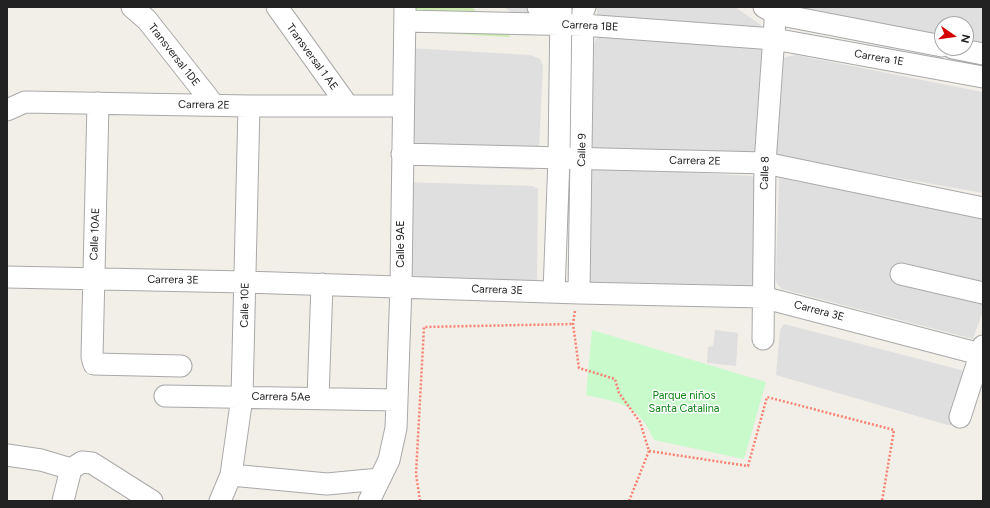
<!DOCTYPE html>
<meta charset="utf-8">
<style>
body{margin:0}
#map{position:relative;width:990px;height:508px;overflow:hidden;background:#f2efe9;font-family:Figtree,sans-serif}
canvas{display:block}
.frame{position:absolute;inset:0;border:8px solid #222;pointer-events:none}
.north{position:absolute;left:934px;top:16px;width:40px;height:40px;box-sizing:border-box;background:#fff;border:1px solid #a7a7a7;border-radius:50%;rotate:103deg;font-size:11px;font-weight:700;line-height:16px;text-align:center;color:#222}
.north::after{content:'';display:block;margin:auto;width:14px;height:18px;background:#d40000;clip-path:polygon(50% 0,100% 100%,50% 72%,0 100%)}
</style>
<div id="map">
<canvas width="990" height="508"></canvas>
<div class="frame"></div>
<div class="north">N</div>
</div>
<script>
const context = document.querySelector('canvas').getContext('2d');
context.lineJoin = 'round';
function paint(path, color) {
  context.fillStyle = color;
  context.fill(path, 'evenodd');
}
function strokePath(path, color, width, dash) {
  context.strokeStyle = color;
  context.lineWidth = width;
  context.lineCap = dash ? 'butt' : 'round';
  context.setLineDash(dash || []);
  context.stroke(path);
}
function write(font, color, halo, rows, align = 'center') {
  context.font = font + ' Figtree,sans-serif';
  context.lineWidth = 3;
  context.setLineDash([]);
  context.textBaseline = 'middle';
  context.strokeStyle = halo;
  context.fillStyle = color;
  for (const [text, x, y, turn = 0] of rows) {
    context.save();
    context.translate(x, y);
    context.rotate((+turn || 0) * Math.PI / 180);
    context.textAlign = isNaN(turn) ? turn : align;
    if (halo) context.strokeText(text, 0, 0);
    context.fillText(text, 0, 0);
    context.restore();
  }
}
const residential = new Path2D(`
 M504 7H539L534 14 520 18Z
 M597 7H735L761 25 760 27 601 22 597 21Z
 M786 7H983V49L966 46V24H942V41Z
 M601 36 763 48 758 154 593 150 589 145V141L594 44 596 39Z
 M408 48 530 55 540 59 543 66 538 167 534 170 405 165Z
 M796 55 983 92V193L775 156 780 61 786 57Z
 M593 167 752 176 755 179 757 250 753 288 588 284V174Z
 M779 178 956 210 983 219V311L973 339 782 289 779 286 776 282V272Z
 M403 182 533 186 538 189 537 289 528 300 407 298Z
 M784 324 969 372 951 426 776 375 780 330Z
 M715 330 738 333 736 366 707 363 708 347 713 346Z`);
const grass = new Path2D(`
 M398 7H471L511 37 414 32Z`);
const park = new Path2D(`
 M592 330 766 382 744 459 654 440C638 404 622 403 586 395Z`);
const path = new Path2D(`
 M575 311 573 324 579 368 615 379 619 393 640 422 649 451 748 466 767 397 894 430 882 501
 M420 501 416 474 424 327 573 324
 M629 501 649 451`);
const minor = new Path2D(`
 M132 7 147 20 214 105
 M277 7 348 106
 M538 7 560 11
 M764 7 776 14 942 46
 M405 21 583 25 774 39 983 77
 M953 48 983 54
 M98 103 92 357 94 364 181 366
 M7 110 25 102 249 106H402
 M402 154 765 163 983 208
 M901 274 983 293
 M7 277 245 282 579 293 762 297 980 354
 M554 292 559 158 561 7
 M579 293 583 11 585 7
 M763 339 765 163 776 7
 M165 396 397 400
 M318 398 322 284
 M960 417 983 346
 M7 455 41 460 71 469
 M71 469 82 462 92 463 152 501
 M231 475 327 484 380 479
 M63 501 71 469
 M220 501 231 475 242 397 249 106
 M369 501 389 460 396 428 401 286 405 8`);
const streetNames = [
 ["Carrera 1BE",590,26,3],
 ["Transversal 1DE",174,55,52],
 ["Transversal 1 AE",312,57,54],
 ["Carrera 1E",879,58,10],
 ["Carrera 2E",204,105,1],
 ["Calle 9",582,150,-89],
 ["Carrera 2E",695,161,1],
 ["Calle 8",765,173,-88],
 ["Calle 10AE",95,234,-88],
 ["Calle 9AE",401,244,-90],
 ["Carrera 3E",173,280,1],
 ["Carrera 3E",497,290,2],
 ["Calle 10E",245,305,-89],
 ["Carrera 3E",819,311,15],
 ["Carrera 5Ae",281,397,1]
];
const parkNames = [
 ["Parque niños",684,396],
 ["Santa Catalina",684,409]
];
paint(residential, '#e0dfdf');
paint(grass, '#cdebb0');
paint(park, '#c8facc');
strokePath(minor, '#a9a9a9', 23);
strokePath(path, '#fa8072', 2.5, [2, 2]);
strokePath(minor, '#fff', 21);
write('11px', '#222', '#fff', streetNames);
write('11px', '#0c8416', '#fff', parkNames);
</script>
